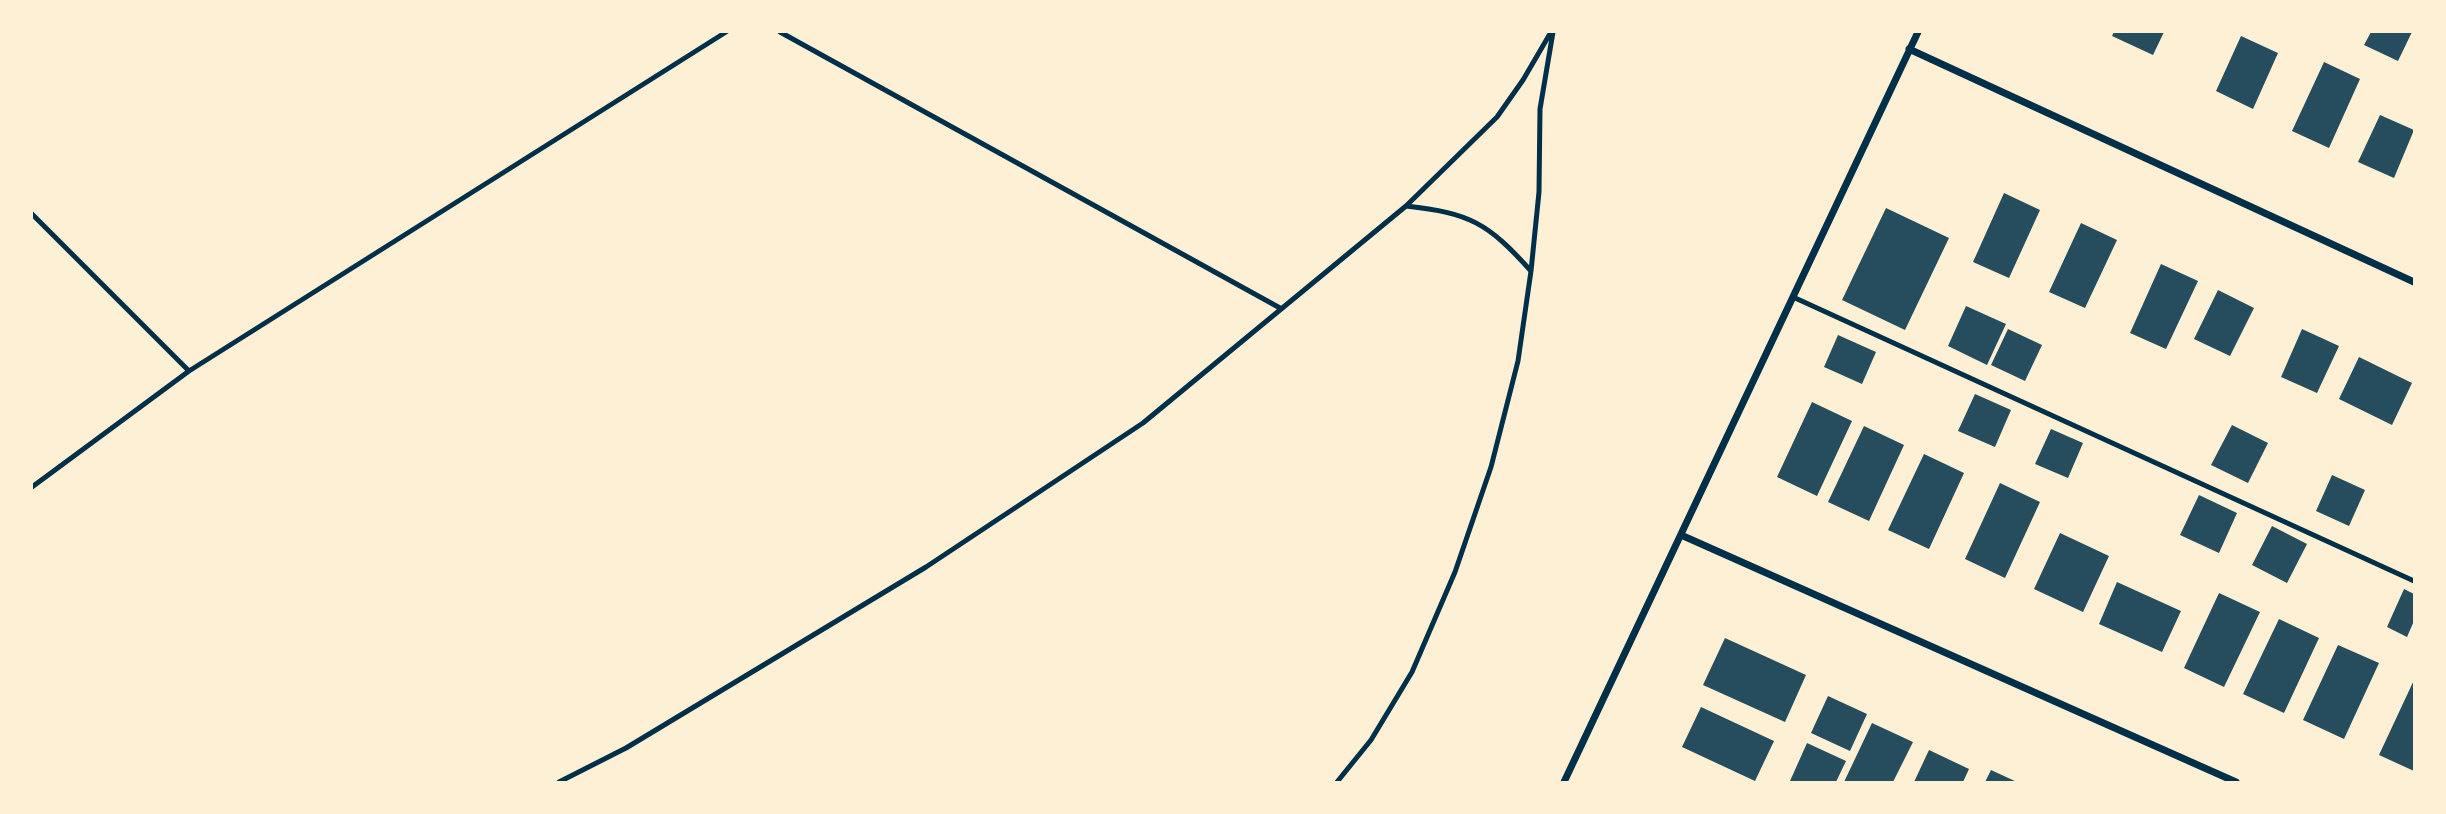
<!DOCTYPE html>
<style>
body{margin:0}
#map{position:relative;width:2446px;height:814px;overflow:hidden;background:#fdf0d5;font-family:Spectral,serif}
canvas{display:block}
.frame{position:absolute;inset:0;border:33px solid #fdf0d5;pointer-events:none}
</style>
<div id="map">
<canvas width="2446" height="814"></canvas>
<div class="frame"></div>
</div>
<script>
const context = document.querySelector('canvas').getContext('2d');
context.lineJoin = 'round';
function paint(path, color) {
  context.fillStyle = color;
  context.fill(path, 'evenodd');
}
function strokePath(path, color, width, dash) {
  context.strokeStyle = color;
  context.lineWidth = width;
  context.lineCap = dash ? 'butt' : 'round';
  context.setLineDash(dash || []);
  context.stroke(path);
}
const building = new Path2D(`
 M2114 32H2164L2153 55 2112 36Z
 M2371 32H2412L2398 61 2364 45Z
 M2241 36 2278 53 2253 109 2216 91Z
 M2324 62 2360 79 2329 148 2292 131Z
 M2380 115 2414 130 2394 178 2358 162Z
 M2004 193 2040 210 2009 278 1973 262Z
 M1886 208 1949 238 1905 330 1842 300Z
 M2081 223 2117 240 2085 308 2049 292Z
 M2161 264 2198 281 2166 349 2130 333Z
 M2218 290 2254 308 2230 356 2194 339Z
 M1966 306 2006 324 1987 365 1948 346Z
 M2008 329 2042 345 2025 381 1991 365Z
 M2302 329 2339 346 2317 393 2281 377Z
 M1838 335 1876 352 1862 384 1824 367Z
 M2359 357 2412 383 2392 425 2339 399Z
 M1975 394 2011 410 1995 447 1958 431Z
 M1812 402 1852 421 1817 496 1777 477Z
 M2232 425 2268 443 2248 483 2211 465Z
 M1864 426 1904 445 1869 521 1828 502Z
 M2051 429 2083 443 2068 478 2035 464Z
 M1924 454 1964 473 1929 549 1888 530Z
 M2332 475 2365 490 2349 526 2316 511Z
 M2000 483 2040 502 2005 578 1965 559Z
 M2199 495 2237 513 2219 553 2180 535Z
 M2272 526 2307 544 2287 583 2252 565Z
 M2060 533 2109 556 2083 612 2034 589Z
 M2117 582 2181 611 2162 652 2099 624Z
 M2404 589 2414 594V621L2407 637 2387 627Z
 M2219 593 2260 612 2224 687 2184 668Z
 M2279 619 2319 638 2284 713 2243 694Z
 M1725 638 1806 675 1785 722 1703 685Z
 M2338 645 2379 663 2344 739 2303 720Z
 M2414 680V771L2379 755Z
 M1828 696 1867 714 1850 751 1811 733Z
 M1701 707 1774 741 1755 781 1682 747Z
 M1872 723 1913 742 1893 782H1844Z
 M1807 743 1846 761 1836 782 1790 781Z
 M1929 750 1969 769 1963 782H1914Z
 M1991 770 2017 782H1985Z`);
const service = new Path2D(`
 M780 32 1280 308
 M1406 206C1470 213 1488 223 1531 271
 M32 214 189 371
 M1793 297 2414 581
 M32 487 189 371 726 32
 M559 782 626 748 926 567 1143 423 1406 206 1497 117 1523 80 1551 32
 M1337 782 1371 740 1412 672 1455 572 1491 467 1518 361 1531 271 1539 192 1540 109 1553 32`);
const minor = new Path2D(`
 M1909 49 2414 282
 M1681 535 2236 782
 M1564 782 1918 32`);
paint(building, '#264d5e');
strokePath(service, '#003049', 5);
strokePath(minor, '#003049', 7);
</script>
